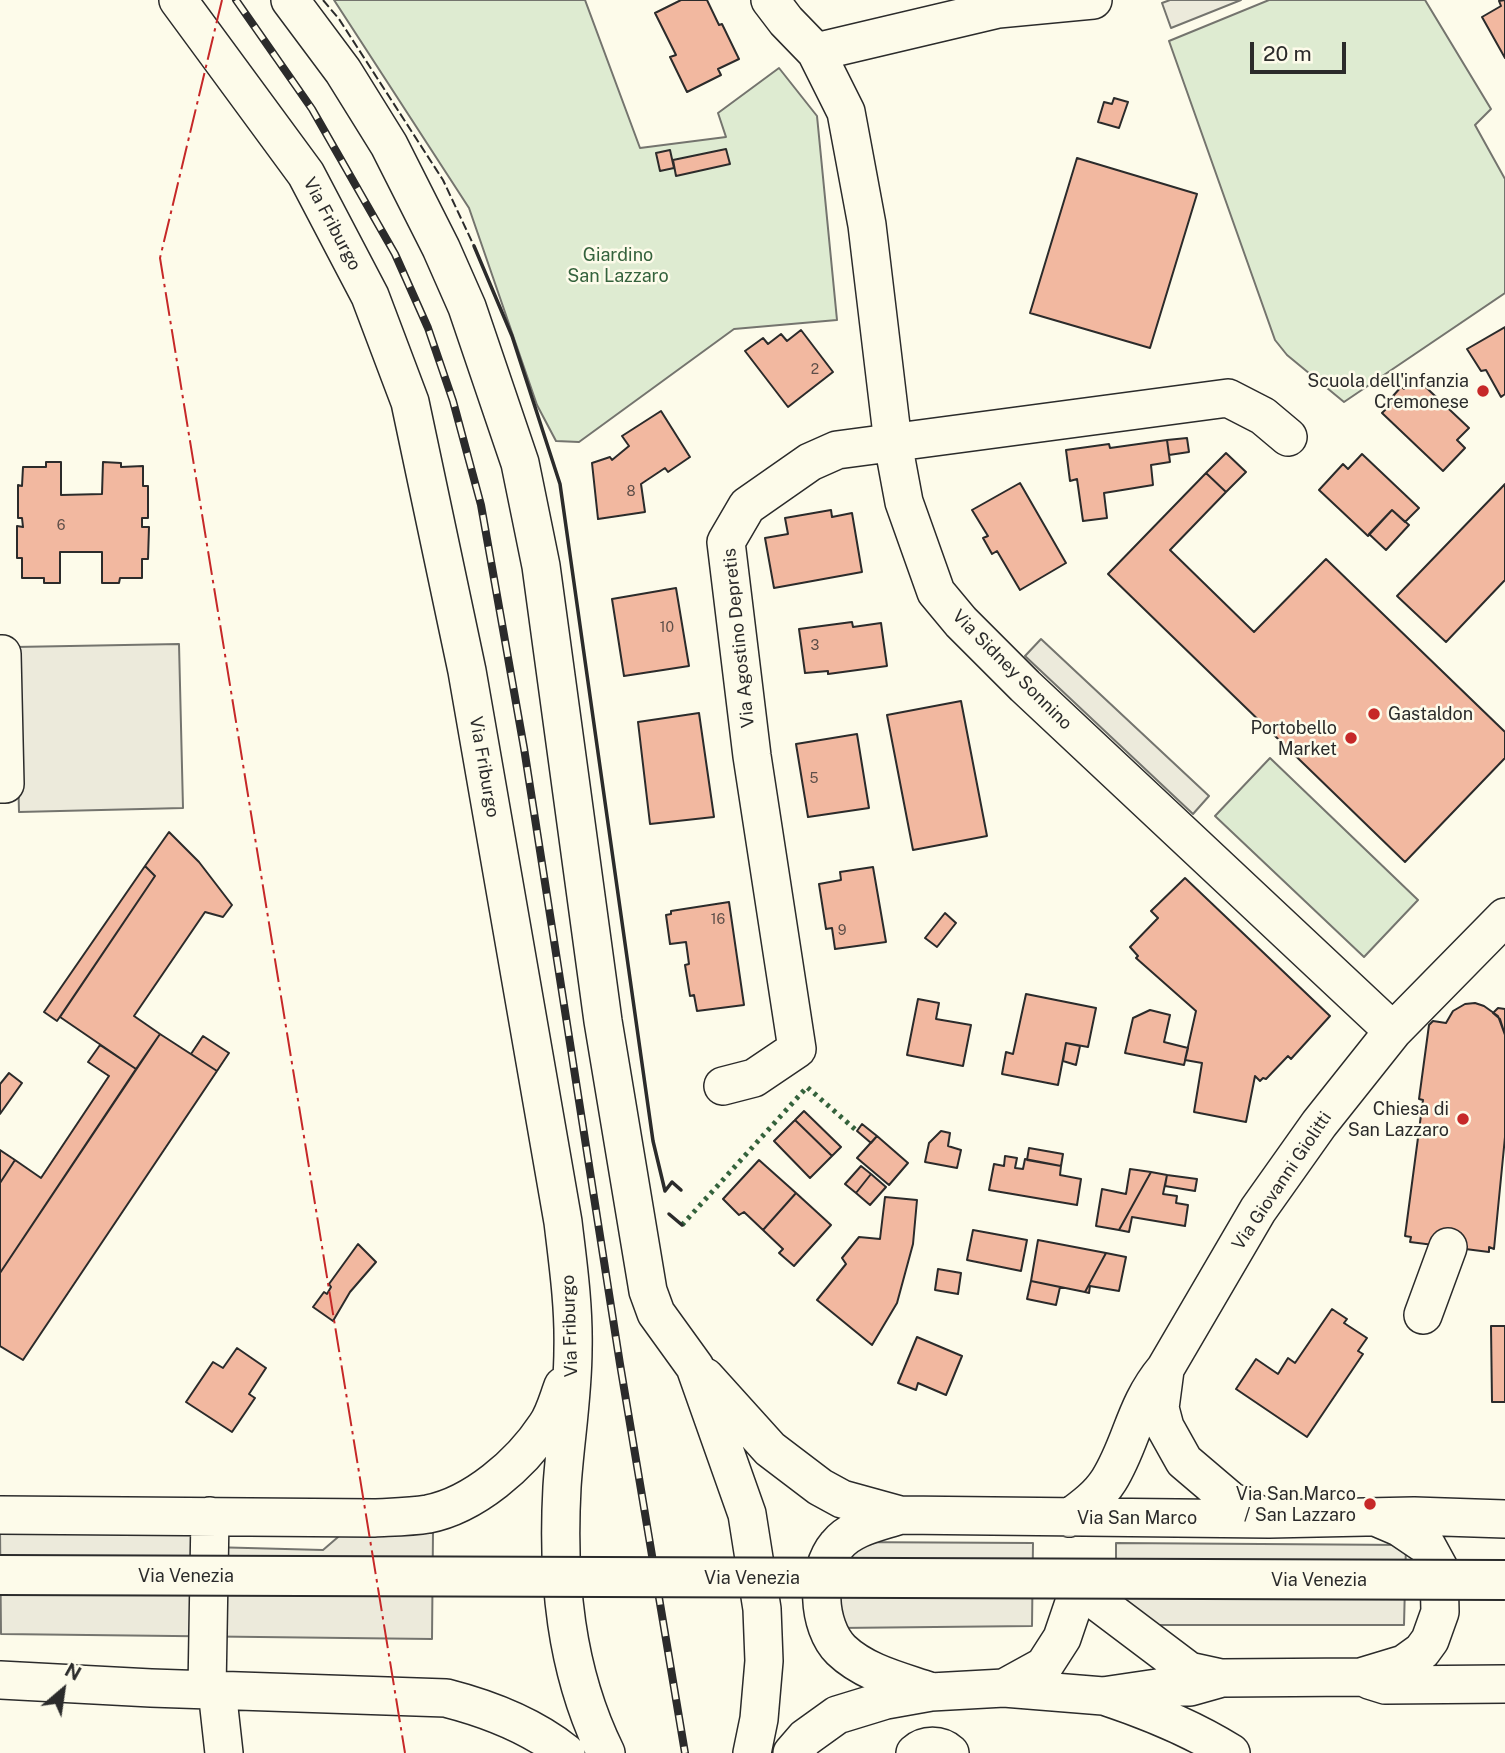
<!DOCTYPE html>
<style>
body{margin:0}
#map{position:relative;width:1505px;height:1753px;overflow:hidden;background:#fdfbea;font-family:"Public Sans",sans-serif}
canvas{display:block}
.north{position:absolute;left:28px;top:1655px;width:70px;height:70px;-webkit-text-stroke:5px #fdfbea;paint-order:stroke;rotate:29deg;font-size:19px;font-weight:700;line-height:28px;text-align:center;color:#2b2b2b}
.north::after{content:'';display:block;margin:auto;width:24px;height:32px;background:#2b2b2b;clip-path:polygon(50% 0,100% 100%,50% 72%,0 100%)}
.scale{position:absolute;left:1250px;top:42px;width:96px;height:32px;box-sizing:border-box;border:4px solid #2b2b2b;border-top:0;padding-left:9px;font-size:21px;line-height:24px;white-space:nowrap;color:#2b2b2b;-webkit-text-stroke:5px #fdfbea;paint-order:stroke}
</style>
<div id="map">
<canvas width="1505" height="1753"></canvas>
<div class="north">N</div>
<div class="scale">20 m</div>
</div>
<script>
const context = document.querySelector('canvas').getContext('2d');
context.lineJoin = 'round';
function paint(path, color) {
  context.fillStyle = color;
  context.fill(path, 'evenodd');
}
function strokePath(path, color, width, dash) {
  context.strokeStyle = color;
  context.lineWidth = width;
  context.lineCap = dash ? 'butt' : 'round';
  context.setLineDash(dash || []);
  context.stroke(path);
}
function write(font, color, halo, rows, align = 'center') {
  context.font = font + ' "Public Sans",sans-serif';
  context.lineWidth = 5;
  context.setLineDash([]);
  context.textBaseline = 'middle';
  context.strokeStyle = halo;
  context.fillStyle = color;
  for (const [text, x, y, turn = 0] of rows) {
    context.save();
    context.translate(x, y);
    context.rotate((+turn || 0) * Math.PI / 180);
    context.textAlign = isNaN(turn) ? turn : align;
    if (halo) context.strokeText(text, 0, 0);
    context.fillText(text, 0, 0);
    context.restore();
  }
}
const green = new Path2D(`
 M334 0H585L640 148 726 137 718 113 779 68 817 116 837 320 734 329 579 442 556 441 537 405 469 208Z
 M1269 0H1425L1491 109 1475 125 1505 179V293L1344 402 1287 355 1275 340 1169 41Z
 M1270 758 1418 900 1364 957 1215 816Z`);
const parking = new Path2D(`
 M1170 0H1241L1171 28 1162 3Z
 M1041 639 1209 796 1193 814 1025 656Z
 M179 644 183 808 19 812 15 647Z
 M0 1528 204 1530 210 1547 323 1550 345 1531 433 1533 432 1639 1 1634Z
 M839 1542 1033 1543 1032 1626 838 1628Z
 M1116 1543 1406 1545 1404 1625H1116Z`);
const building = new Path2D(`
 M681 0H707L719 25 722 24 739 59 718 69 721 75 687 92 670 57 676 55 655 13Z
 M1505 0V58L1482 17 1501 6 1499 1Z
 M1114 98 1128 102 1119 128 1098 122 1104 102 1112 104Z
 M726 149 730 164 676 176 673 160Z
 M670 150 674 168 660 171 656 153Z
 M1077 158 1197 194 1150 348 1030 313Z
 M1505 327V394L1501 397 1486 370 1481 371 1467 349Z
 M801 330 833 372 788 407 745 351 763 338 768 344 781 334 787 341Z
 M1415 377 1469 428 1457 440 1465 448 1443 471 1382 413 1396 399 1393 396 1401 387 1404 389Z
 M661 411 690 457 668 472 665 468 641 484 645 512 598 519 592 463 610 457 612 460 629 446 622 436Z
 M1187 438 1189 452 1169 455 1167 440Z
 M1167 440 1170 462 1151 465 1153 485 1104 493 1107 518 1083 521 1077 479 1070 481 1066 450 1109 444 1110 448Z
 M1226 453 1246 472 1226 492 1206 473Z
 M1362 454 1419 508 1405 522 1392 510 1368 536 1319 490 1343 464 1348 469Z
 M46 462H61V495L102 494 103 462 121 463V467L143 466V486H148V518H142V527H149L148 559H142V578H120L119 583H102V552H60V583H44V578H22V558H17V526L23 527 22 518H18V485L22 486 23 467H46Z
 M1206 473 1226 492 1170 550 1254 632 1326 559 1505 732V758L1405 862 1108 574Z
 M1020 483 1066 563 1020 590 997 551 992 554 983 538 988 536 972 510Z
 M1505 484V580L1446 642 1397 596Z
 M831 510 832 517 852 513 862 572 774 588 765 538 788 534 785 518Z
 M1392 510 1409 525 1386 550 1369 534Z
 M676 588 689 666 624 676 612 599Z
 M852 622 853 627 881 623 887 666 828 674V671L805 673 799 629Z
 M961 701 987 836 913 850 887 715Z
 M699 713 714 817 650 824 638 722Z
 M857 734 869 808 808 817 796 744Z
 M169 832 199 862 232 905 223 917 205 912 134 1016 160 1034 136 1069 60 1017 155 876 145 866Z
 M145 866 155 876 57 1021 44 1012Z
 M873 867 886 942 835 949 832 928 826 929 819 884 841 880 840 872Z
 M1185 878 1330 1016 1291 1059 1288 1056 1266 1079 1263 1078 1260 1081 1255 1076 1246 1122 1194 1112 1202 1063 1185 1060 1196 1011 1136 958 1138 956 1130 947 1158 918 1151 911Z
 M729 902 744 1005 697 1011 694 995 690 996 685 965 689 964 686 942 670 944 666 915 671 914V911Z
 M945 913 956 923 937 947 925 938Z
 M1026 994 1096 1008 1088 1047 1066 1043 1058 1085 1002 1074 1006 1052 1013 1054Z
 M918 999 939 1003 936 1019 971 1025 963 1066 907 1055Z
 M1475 1003 1484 1006 1498 1016 1505 1035V1137L1494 1249 1489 1247V1252L1410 1242 1411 1237 1405 1236 1423 1100 1419 1099 1429 1025 1433 1021 1446 1023 1453 1011 1465 1004Z
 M1498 1008 1505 1009V1035L1500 1019 1493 1013Z
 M1150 1010 1170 1015 1164 1042 1188 1048 1184 1065 1125 1053 1133 1018Z
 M160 1034 217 1071 23 1360 0 1346V1273Z
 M203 1036 229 1053 217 1071 191 1054Z
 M1066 1043 1080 1046 1076 1065 1063 1061Z
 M100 1045 136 1069 0 1273V1183L15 1160 41 1178 109 1076 88 1062Z
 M9 1073 22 1083 0 1114V1084Z
 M804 1111 841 1147 832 1156 795 1120Z
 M795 1120 832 1156 810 1178 774 1141Z
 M862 1124 877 1136 871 1143 857 1131Z
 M941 1131 950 1133 948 1146 961 1150 957 1168 925 1162 929 1143Z
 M877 1136 908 1163 889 1185 857 1158Z
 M1029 1148 1063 1154 1061 1166 1027 1160Z
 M0 1150 15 1160 0 1183Z
 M1005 1156 1017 1158 1015 1168 1023 1169 1025 1159 1061 1166 1060 1175 1081 1179 1077 1205 989 1190 994 1164 1004 1166Z
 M759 1160 796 1193 763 1230 744 1212 739 1215 723 1199Z
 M861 1166 871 1174 856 1193 845 1184Z
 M1130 1169 1151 1172 1119 1230 1096 1226 1102 1189 1126 1194Z
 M1151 1172 1167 1175 1163 1194 1177 1196 1176 1203 1188 1205 1185 1226 1132 1217 1129 1232 1119 1230Z
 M871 1174 886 1187 870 1205 856 1193Z
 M1167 1175 1197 1179 1195 1191 1165 1186Z
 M796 1193 831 1225 794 1266 779 1253 783 1249 763 1230Z
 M885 1197 917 1200 913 1244 897 1303 872 1345 817 1300 846 1264 842 1258 859 1237 880 1239Z
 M973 1230 1027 1240 1021 1271 967 1260Z
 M1038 1240 1106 1253 1085 1292 1031 1281Z
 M358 1244 376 1262 350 1292 333 1321 313 1307 324 1292 327 1294 331 1287 329 1284Z
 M1106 1253 1126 1257 1119 1291 1090 1286 1089 1293 1085 1292Z
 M938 1269 961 1273 958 1294 935 1290Z
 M1031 1281 1060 1287 1056 1305 1027 1299Z
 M1332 1309 1347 1319 1344 1323 1367 1338 1358 1351 1363 1354 1307 1437 1236 1389 1256 1359 1278 1374 1288 1358 1295 1363Z
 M1491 1326H1505V1402H1492Z
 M917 1337 962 1356 946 1395 918 1383 916 1390 898 1383Z
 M237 1348 266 1368 249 1394 255 1398 232 1432 186 1402 213 1362 223 1368Z`);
const minor = new Path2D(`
 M178 0 306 174 370 296 410 402 467 671 563 1222C568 1264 574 1306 573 1349 573 1396 565 1441 562 1487 557 1579 565 1670 606 1753
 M290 0 343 71 389 145 441 248 467 307 520 463 541 566 603 1021 648 1291 656 1313 695 1367 747 1514 762 1609 764 1661 759 1719 752 1753
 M770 0 786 21 816 52 846 112 867 225 893 443 904 502 936 592 961 622 1025 686 1393 1031
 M816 52 998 9 1093 0
 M0 784H5L2 654
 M723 1086 754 1078 797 1049 752 756 726 542 747 506 810 462 837 450 1228 398 1263 416 1288 437
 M1423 1315 1448 1247
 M1165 1370 1160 1408 1165 1427 1184 1461 1231 1501 1266 1518
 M705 1377 770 1449 820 1487 842 1499 900 1515 1269 1519 1414 1516 1505 1519
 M0 1515 374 1518C392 1517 410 1517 428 1514 474 1505 521 1464 546 1426 554 1415 558 1399 563 1386
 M900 1515C880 1522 851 1527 837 1545 815 1571 817 1626 841 1650 865 1673 900 1681 929 1691
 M1069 1518C1084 1507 1099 1496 1109 1480 1132 1443 1134 1406 1165 1369L1258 1210 1319 1124 1393 1031 1505 917
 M0 1680 151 1688 446 1698C489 1709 531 1725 566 1753
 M1369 1680 1385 1685 1505 1684
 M1004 1688 1044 1666 1062 1638 1079 1588 1189 1671 1221 1678
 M207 1690 210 1516
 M217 1690 224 1753
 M1104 1696C1146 1710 1193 1729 1231 1753
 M792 1753 805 1738 837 1715 886 1700 931 1692 1004 1688 1103 1696 1164 1687H1190L1222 1678 1361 1677 1404 1664 1422 1651 1430 1640 1440 1612 1439 1568 1427 1546 1399 1527 1378 1518
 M915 1753C925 1744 940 1744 950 1753`);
const rail = new Path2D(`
 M236 0 312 109 395 254 428 328 453 401 481 505 524 748 620 1364 685 1753`);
const majorBridge = new Path2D(`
 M0 1575 1505 1580`);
const hedge = new Path2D(`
 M682 1225 807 1087 857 1131`);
const fence = new Path2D(`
 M323 0 339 19 443 180 474 246`);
const wall = new Path2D(`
 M474 246 512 336 560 484 653 1141 665 1191 672 1182 681 1190
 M669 1214 682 1225`);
const power = new Path2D(`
 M222 0 160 258 405 1753`);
const markers = [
 [1483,391,7,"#c62828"],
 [1374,714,7,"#c62828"],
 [1351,738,7,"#c62828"],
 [1463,1119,7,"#c62828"],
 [1370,1504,7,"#c62828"]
];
const numberNames = [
 ["2",815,370],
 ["8",631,492],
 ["6",61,526],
 ["10",667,628],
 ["3",815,646],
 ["5",814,779],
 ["16",718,920],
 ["9",842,931]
];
const streetNames = [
 ["Via Friburgo",332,224,62],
 ["Via Agostino Depretis",739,638,-96],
 ["Via Sidney Sonnino",1012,670,45],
 ["Via Friburgo",484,767,80],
 ["Via Giovanni Giolitti",1282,1181,-56],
 ["Via Friburgo",570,1326,-92],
 ["Via San Marco",1137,1518],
 ["Via Venezia",186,1576],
 ["Via Venezia",752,1578],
 ["Via Venezia",1319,1580]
];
const parkNames = [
 ["Giardino",618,255],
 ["San Lazzaro",618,276]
];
const poiNames = [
 ["Scuola dell'infanzia",1469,381],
 ["Cremonese",1469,402],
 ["Gastaldon",1388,714,"left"],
 ["Portobello",1337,728],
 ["Market",1337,749],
 ["Chiesa di",1449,1109],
 ["San Lazzaro",1449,1130],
 ["Via San Marco",1356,1494],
 ["/ San Lazzaro",1356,1515]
];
paint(green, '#deebd1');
strokePath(green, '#74746e', 2);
paint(parking, '#eceadb');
strokePath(parking, '#74746e', 2);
paint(building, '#f2b8a0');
strokePath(building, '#2b2b2b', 2);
strokePath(minor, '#2b2b2b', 40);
strokePath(minor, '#fdfbea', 37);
strokePath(rail, '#2b2b2b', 8);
strokePath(rail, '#fdfbea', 5, [16]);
strokePath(majorBridge, '#2b2b2b', 42, []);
strokePath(majorBridge, '#fdfbea', 38);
strokePath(hedge, '#34623c', 5, [3.5, 5]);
strokePath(fence, '#2b2b2b', 2, [9, 3.5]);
strokePath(wall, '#2b2b2b', 3.5);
strokePath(power, '#c62828', 2, [24, 5, 3.5, 5]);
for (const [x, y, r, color] of markers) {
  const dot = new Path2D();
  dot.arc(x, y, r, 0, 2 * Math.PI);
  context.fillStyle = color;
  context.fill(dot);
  strokePath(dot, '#fdfbea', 2.5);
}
write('14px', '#5d4e48', null, numberNames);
write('18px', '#2b2b2b', '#fdfbea', streetNames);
write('18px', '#34623c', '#fdfbea', parkNames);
write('18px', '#2b2b2b', '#fdfbea', poiNames, 'right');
</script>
